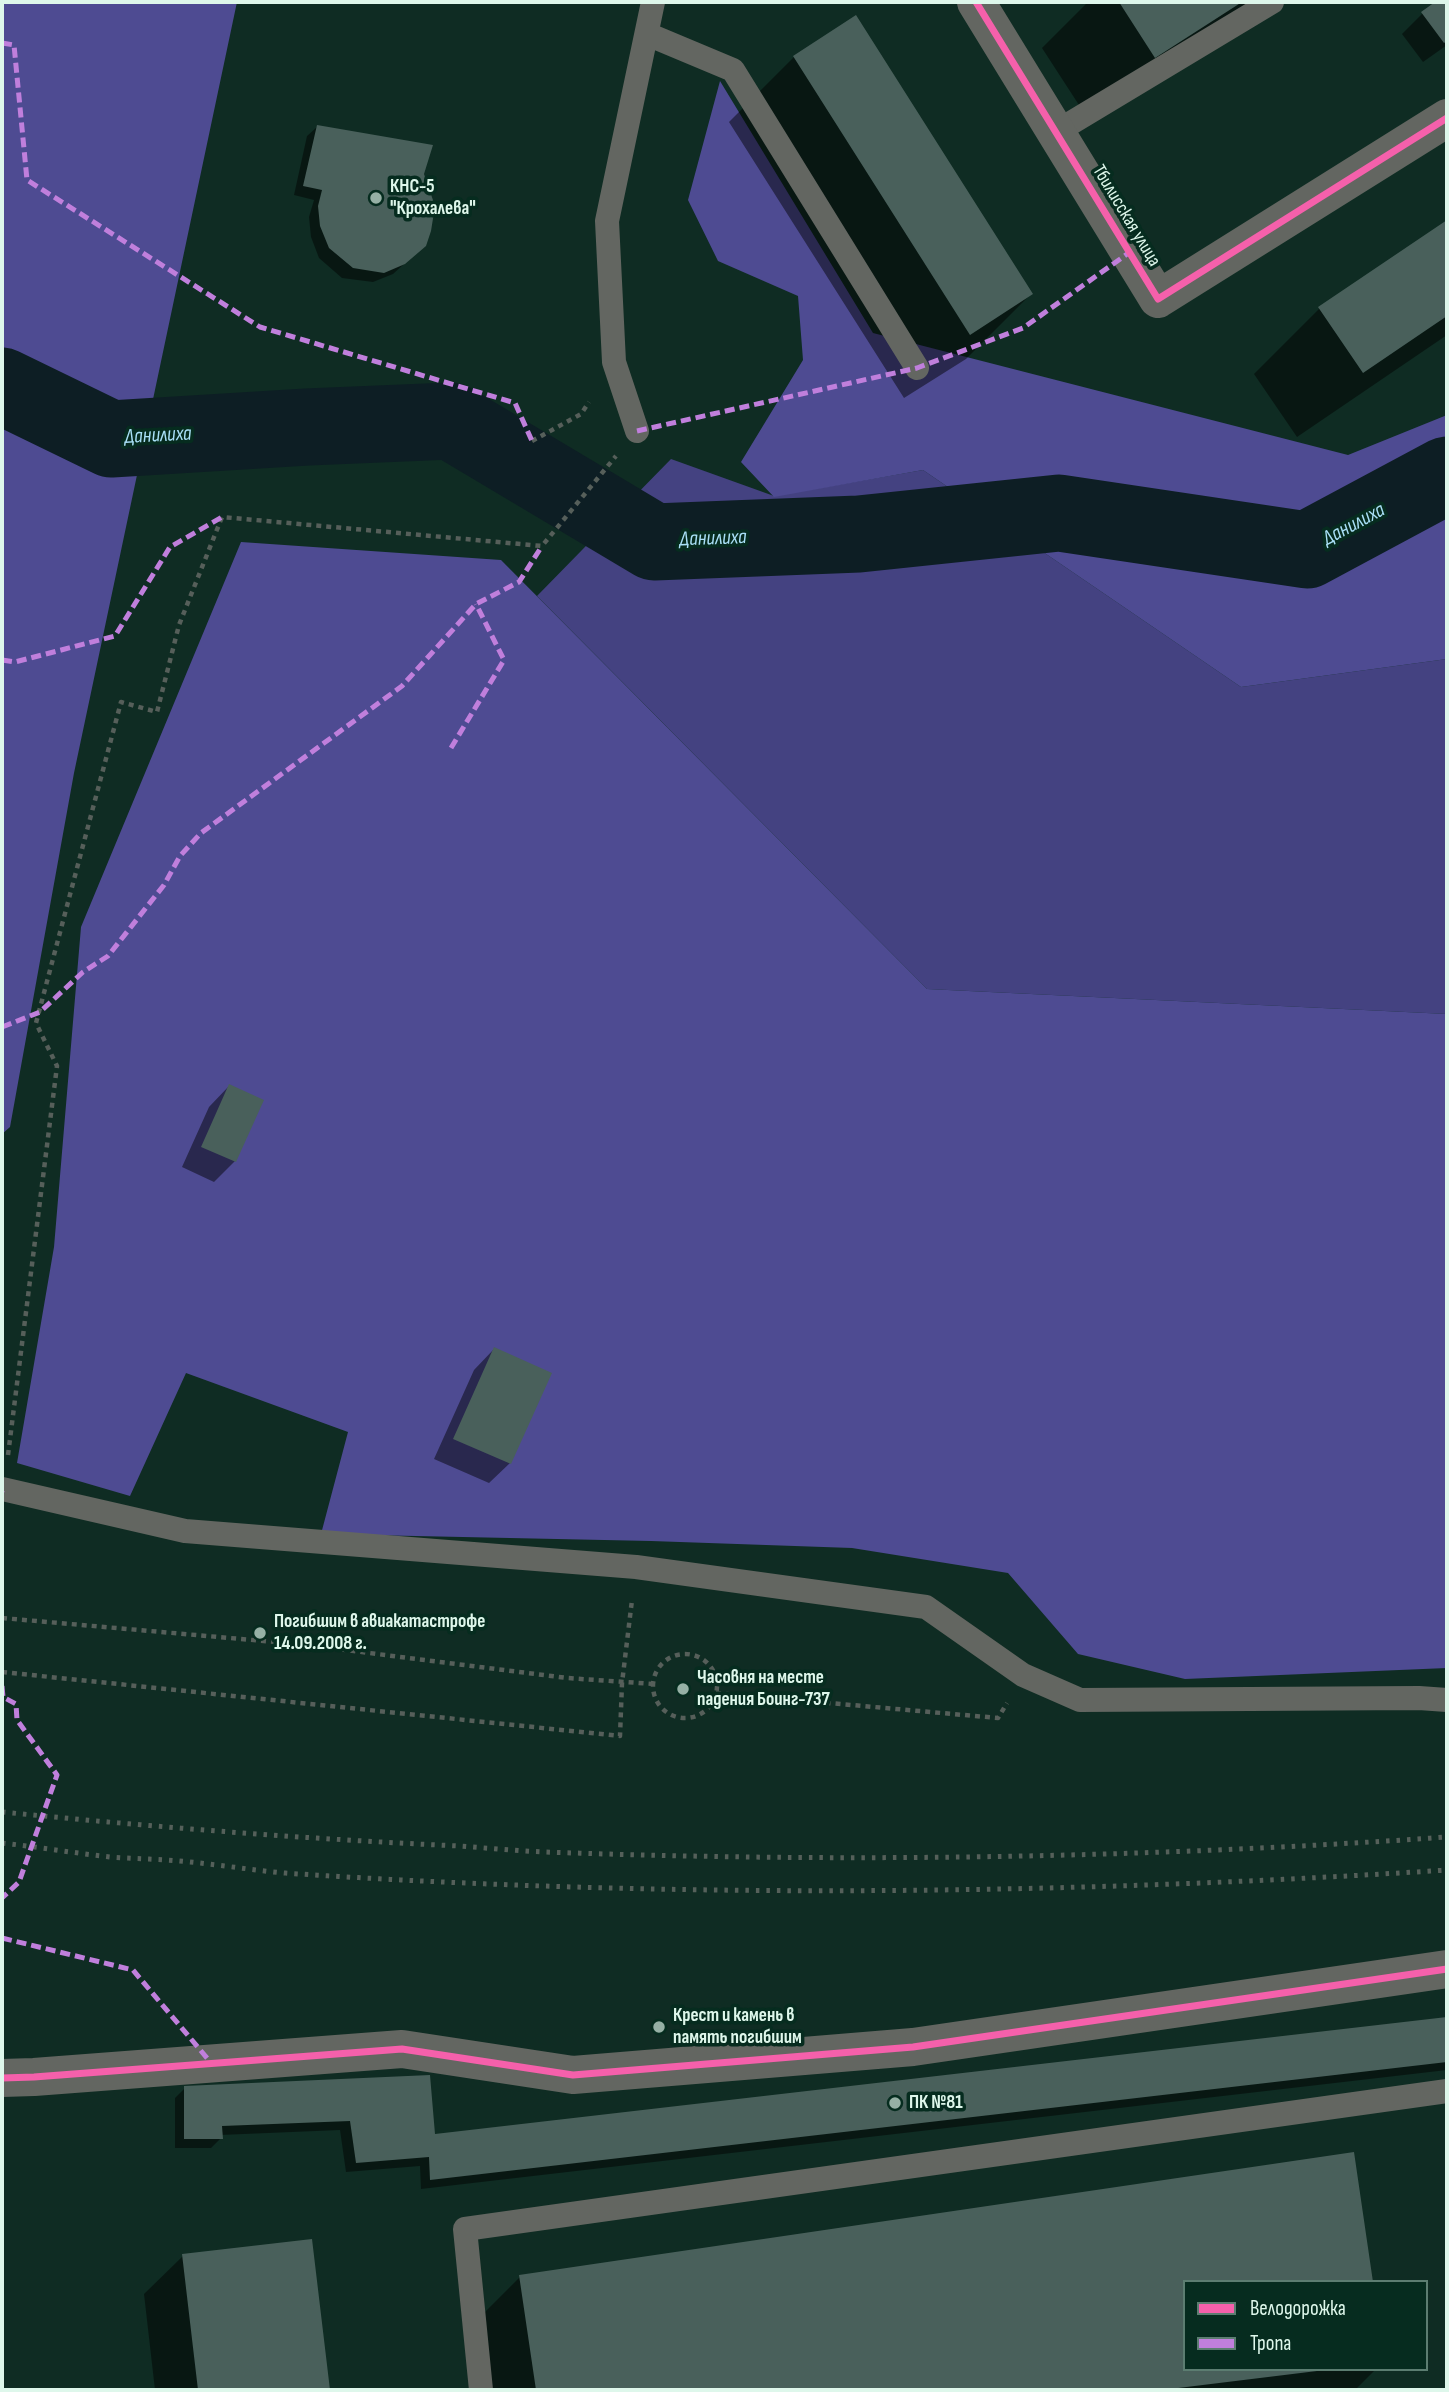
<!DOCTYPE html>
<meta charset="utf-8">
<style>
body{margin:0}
#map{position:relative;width:1449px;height:2392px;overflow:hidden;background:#0f2c23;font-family:"Sofia Sans Condensed",sans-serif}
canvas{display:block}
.frame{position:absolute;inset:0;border:4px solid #def7eb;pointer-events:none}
.legend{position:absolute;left:1183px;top:2280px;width:245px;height:91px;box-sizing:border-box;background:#062c1f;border:2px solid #5c7d71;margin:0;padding:9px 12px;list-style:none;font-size:21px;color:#def7eb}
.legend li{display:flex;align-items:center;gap:14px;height:35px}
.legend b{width:35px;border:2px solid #5c7d71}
</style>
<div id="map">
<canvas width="1449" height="2392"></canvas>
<div class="frame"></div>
<ul class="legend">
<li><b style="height:9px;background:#f560ab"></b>Велодорожка</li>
<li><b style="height:9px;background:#c07fdc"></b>Тропа</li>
</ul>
</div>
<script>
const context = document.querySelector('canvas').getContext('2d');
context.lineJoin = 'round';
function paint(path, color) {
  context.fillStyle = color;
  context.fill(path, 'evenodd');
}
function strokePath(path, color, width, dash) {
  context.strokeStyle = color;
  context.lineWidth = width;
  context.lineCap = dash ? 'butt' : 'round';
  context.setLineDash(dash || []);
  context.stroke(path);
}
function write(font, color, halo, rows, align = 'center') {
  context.font = font + ' "Sofia Sans Condensed",sans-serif';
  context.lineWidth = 7;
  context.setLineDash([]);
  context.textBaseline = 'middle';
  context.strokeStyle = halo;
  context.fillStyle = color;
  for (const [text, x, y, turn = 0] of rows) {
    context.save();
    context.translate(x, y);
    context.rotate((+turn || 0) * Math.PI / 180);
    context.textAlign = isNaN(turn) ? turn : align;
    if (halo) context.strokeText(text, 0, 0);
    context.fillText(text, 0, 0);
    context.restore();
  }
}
const green = new Path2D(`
 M671 459 774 496 923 470 1241 687 1447 659V1014L927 989 537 596Z`);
const forest = new Path2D(`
 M2 2H237L74 773 10 1127 2 1134Z
 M720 81 873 333 1348 455 1447 415V659L1241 687 923 470 774 497 741 462 803 360 798 296 718 261 688 200Z
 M241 542 501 560 927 989 1447 1014V1668L1185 1679 1078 1654 1008 1573 852 1548 651 1541 321 1534 348 1432 186 1373 130 1496 17 1463 54 1247 81 927Z`);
const shadow = new Path2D(`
 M1088 2H1274L1090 122 1042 48Z
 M1438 2H1447V45L1423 62 1402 34 1422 14Z
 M794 57 1031 294 966 359 904 398 729 122Z
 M317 127 423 174 414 255 393 274 373 282 342 278 319 258 311 237 309 217 314 200 294 195 307 136Z
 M1447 222V335L1297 437 1254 374 1319 309Z
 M229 1086 235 1161 214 1182 182 1167 209 1107Z
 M494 1349 510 1463 489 1483 434 1459 474 1370Z
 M1447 2019V2070L421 2189 420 2166 346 2172 340 2130 220 2135 221 2138 211 2148H175V2098L185 2088 433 2136Z
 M311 2241 328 2390H155L144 2294 183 2256Z
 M520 2277 1185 2282V2369H1376L1355 2390H492L481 2316Z`);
const river = new Path2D(`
 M2 386 111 439 307 427 451 421 654 542 859 534 1059 513 1307 550 1447 475`);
const building = new Path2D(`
 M1119 2H1242L1155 58Z
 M1435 2H1447V41L1444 43 1421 12Z
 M856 15 1033 294 970 335 793 56Z
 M317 125 433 145 424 174 435 206 431 231 426 246 405 264 384 273 353 268 329 248 320 226 318 206 322 190 303 186Z
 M1447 220V316L1363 373 1318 307Z
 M229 1084 264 1100 236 1162 201 1147Z
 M494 1347 552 1373 511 1464 453 1439Z
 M1447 2017V2062L430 2180 429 2157 356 2163 350 2121 222 2126 223 2139H184V2086L430 2075 435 2134Z
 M1354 2152 1373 2282H1185V2369H1317V2371L1162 2390H536L519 2275Z
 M312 2239 330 2390H198L182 2254Z`);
const path = new Path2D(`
 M532 441 581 414 589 402
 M8 1455 57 1066 36 1023 121 702 157 712 179 625 222 517 542 546 616 456
 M2 1618 298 1644 567 1678 654 1684
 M653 1686a32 32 0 1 1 64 0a32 32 0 1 1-64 0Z
 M2 1672 620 1736 622 1683 632 1600
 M716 1693 998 1718 1007 1703`);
const service = new Path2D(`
 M647 34 733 70 917 368
 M1056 132 1272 2
 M637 431 614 362 607 221 653 2
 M2 1489 185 1531 636 1567 926 1607 1023 1675 1080 1700 1419 1698 1447 1700
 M481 2390 465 2229 1447 2091`);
const minor = new Path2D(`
 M976 2 1158 299 1447 118
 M2 2078 34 2077 402 2049 573 2075 913 2047 1447 1969`);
const rail = new Path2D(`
 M2 1812C154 1827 306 1839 459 1846 488 1848 517 1851 546 1852 846 1863 1147 1858 1447 1837
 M2 1843C38 1847 74 1853 110 1857 137 1859 163 1859 190 1862 221 1865 252 1870 284 1873 671 1899 1060 1895 1447 1870`);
const quiet = new Path2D(`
 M2 43 14 45 27 180 260 327 515 403 532 441
 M637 431 917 368 1023 328 1130 252
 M2 660 15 662 115 636 170 547 222 517
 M451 748 504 660 476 604
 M2 1027 40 1012 83 972 108 956 164 885 180 856 201 833 402 686 476 604 519 582 542 546
 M2 1491 3 1490
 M2 1686 3 1697 16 1704 17 1720 57 1775 19 1882 2 1898
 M2 1938 133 1970 212 2064`);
const cycleway = new Path2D(`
 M976 2 1158 299 1447 118
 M2 2078 34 2077 402 2049 573 2075 913 2047 1447 1969`);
const markers = [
 [376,198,7,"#96b0a5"],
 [260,1633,7,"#96b0a5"],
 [683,1689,7,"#96b0a5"],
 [659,2027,7,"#96b0a5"],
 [895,2103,7,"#96b0a5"]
];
const poiNames = [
 ["КНС-5",390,187],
 ["\"Крохалева\"",390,209],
 ["Погибшим в авиакатастрофе",274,1622],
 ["14.09.2008 г.",274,1644],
 ["Часовня на месте",697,1678],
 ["падения Боинг-737",697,1700],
 ["Крест и камень в",673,2016],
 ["память погибшим",673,2038],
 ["ПК №81",909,2103]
];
const streetNames = [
 ["Тбилисская улица",1126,216,59]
];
const waterNames = [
 ["Данилиха",158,436,-3],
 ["Данилиха",1354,525,-28],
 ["Данилиха",713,539,-2]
];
paint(green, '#444281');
paint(forest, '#4e4b92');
paint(shadow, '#0007');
strokePath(river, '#0d1e24', 77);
paint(building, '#49605b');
strokePath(path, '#565f5a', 4.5, [5, 5]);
strokePath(service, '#636661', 24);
strokePath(minor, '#636661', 38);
strokePath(rail, '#55605a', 5, [3.5, 7]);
strokePath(quiet, '#c07fdc', 5, [10, 5]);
strokePath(cycleway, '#f560ab', 7);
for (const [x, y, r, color] of markers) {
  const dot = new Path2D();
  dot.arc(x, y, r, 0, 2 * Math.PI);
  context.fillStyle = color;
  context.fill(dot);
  strokePath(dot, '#062c1f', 2.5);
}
write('bold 19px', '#def7eb', '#062c1f', poiNames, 'left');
write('19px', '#def7eb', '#062c1f', streetNames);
write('italic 21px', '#a9dff6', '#062c1f', waterNames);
</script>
